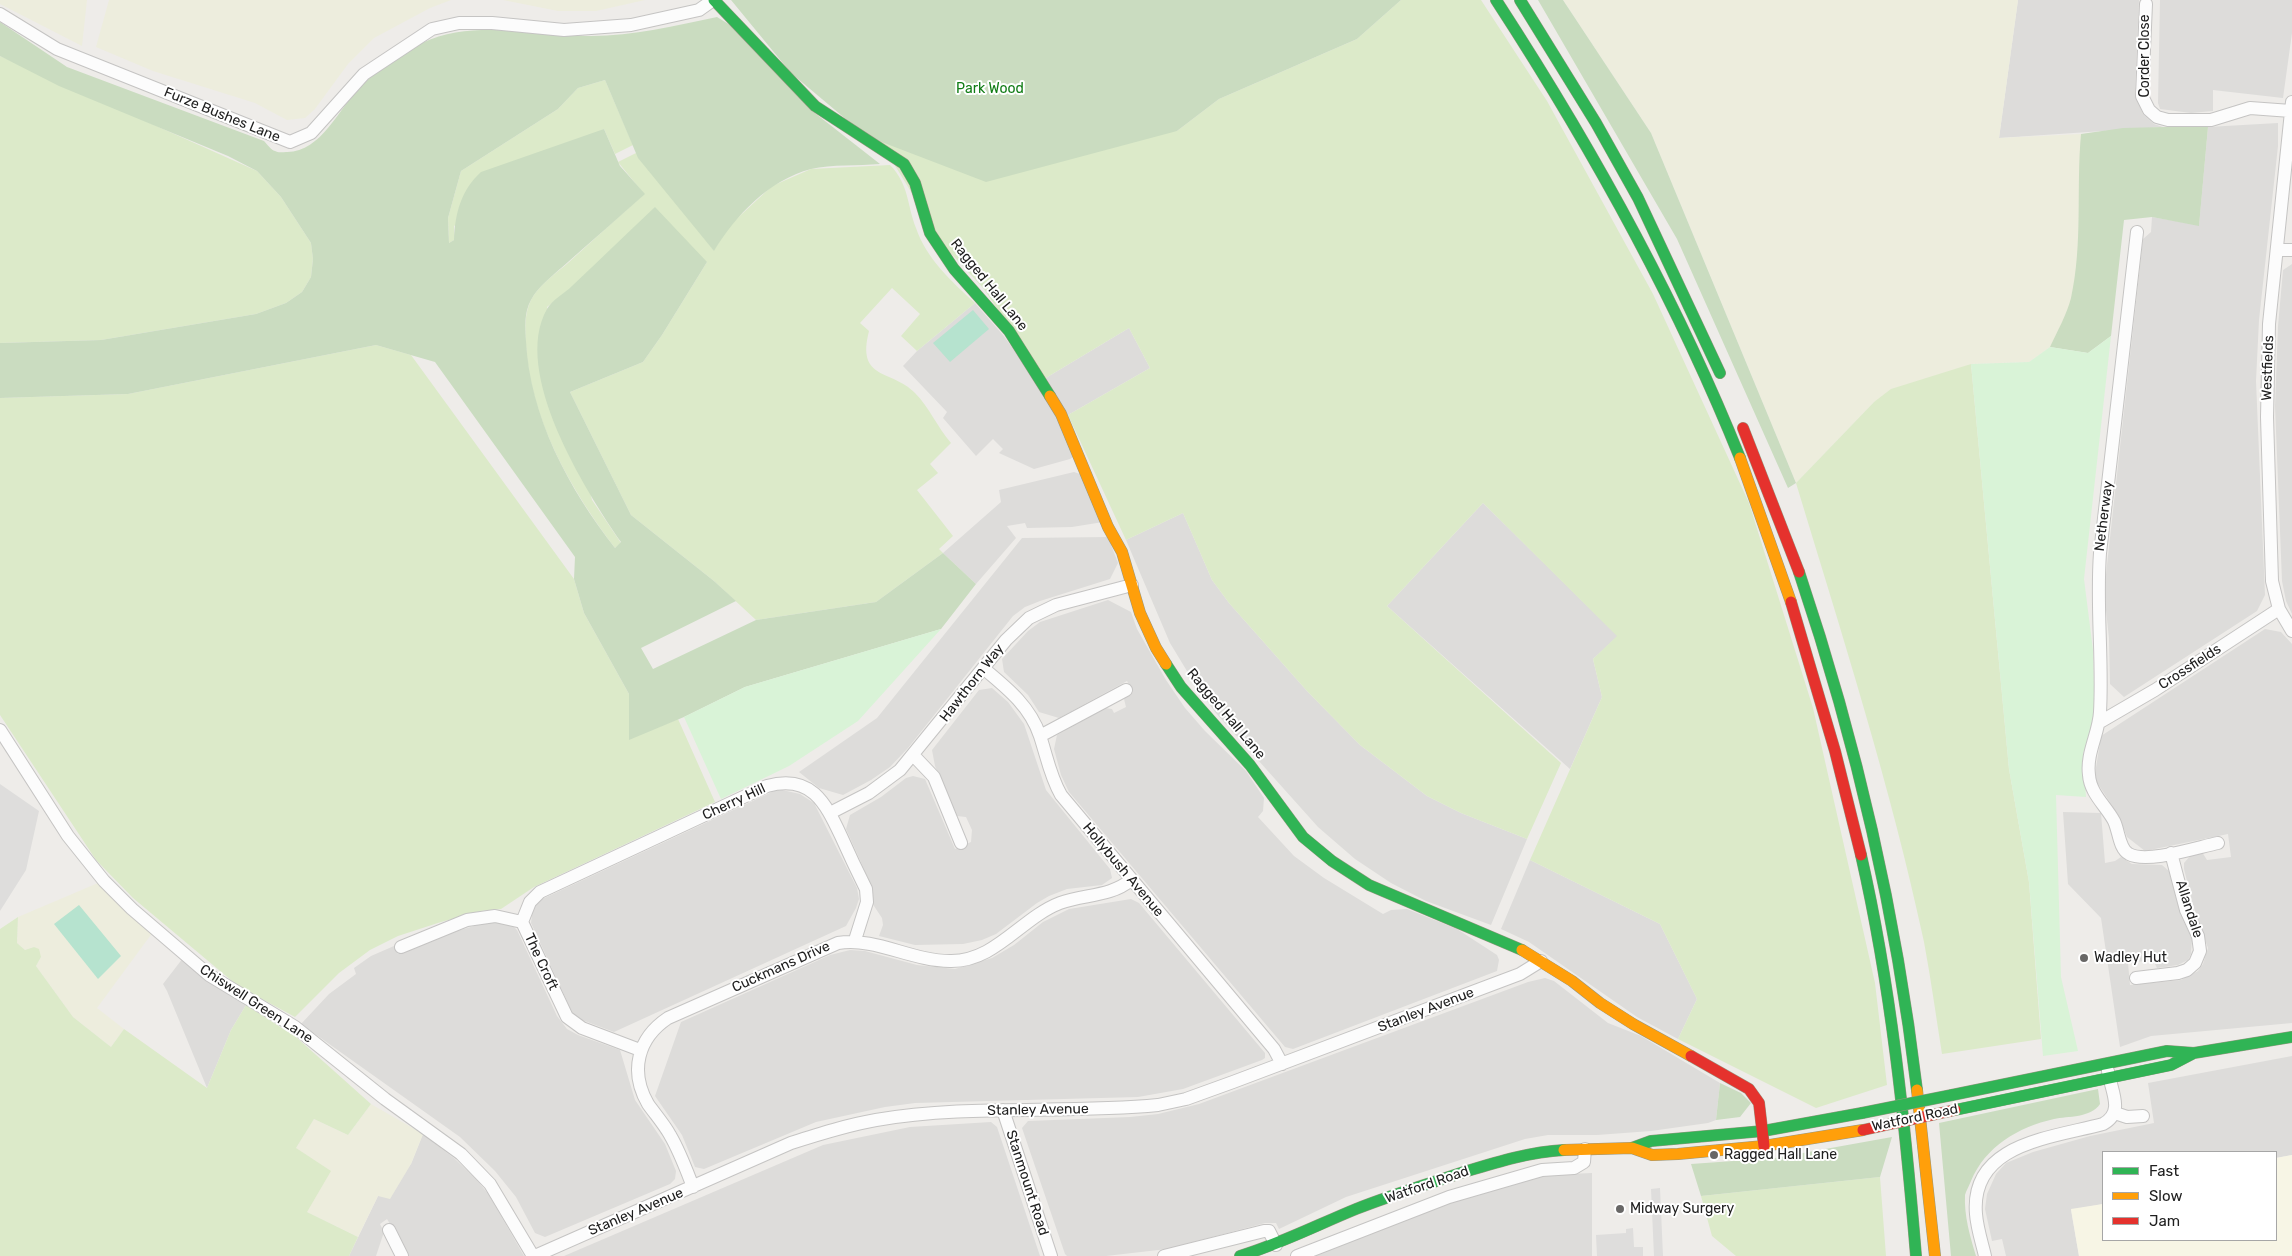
<!DOCTYPE html>
<style>
body{margin:0}
#map{position:relative;width:2292px;height:1256px;overflow:hidden;background:#eeece9;font-family:Rubik,sans-serif}
canvas{display:block}
.legend{position:absolute;left:2102px;top:1151px;width:175px;height:90px;box-sizing:border-box;background:#fff;border:1px solid #a6a6a6;margin:0;padding:6px 9px;list-style:none;font-size:15px;color:#202020}
.legend li{display:flex;align-items:center;gap:10px;height:25px}
.legend b{width:25px;border:1px solid #a6a6a6}
</style>
<div id="map">
<canvas width="2292" height="1256"></canvas>
<ul class="legend">
<li><b style="height:6px;background:#30b455"></b>Fast</li>
<li><b style="height:6px;background:#ff9f0a"></b>Slow</li>
<li><b style="height:6px;background:#e5322d"></b>Jam</li>
</ul>
</div>
<script>
const context = document.querySelector('canvas').getContext('2d');
context.lineJoin = 'round';
function paint(path, color) {
  context.fillStyle = color;
  context.fill(path, 'evenodd');
}
function strokePath(path, color, width, dash) {
  context.strokeStyle = color;
  context.lineWidth = width;
  context.lineCap = dash ? 'butt' : 'round';
  context.setLineDash(dash || []);
  context.stroke(path);
}
function write(font, color, halo, rows, align = 'center') {
  context.font = font + ' Rubik,sans-serif';
  context.lineWidth = 4;
  context.setLineDash([]);
  context.textBaseline = 'middle';
  context.strokeStyle = halo;
  context.fillStyle = color;
  for (const [text, x, y, turn = 0] of rows) {
    context.save();
    context.translate(x, y);
    context.rotate((+turn || 0) * Math.PI / 180);
    context.textAlign = isNaN(turn) ? turn : align;
    if (halo) context.strokeText(text, 0, 0);
    context.fillText(text, 0, 0);
    context.restore();
  }
}
const residential = new Path2D(`
 M2018 0H2139L2135 94 2143 114 2154 124 2163 127 1999 138Z
 M2160 0H2292V33L2283 98 2213 90V111L2191 113 2160 109 2158 103Z
 M2278 123V146L2259 320 2256 381 2265 595 2257 611 2124 697 2110 684 2109 638 2104 592 2143 239 2151 232 2152 217 2199 225 2208 127Z
 M2292 264V614L2286 601 2282 581 2275 406 2278 326 2283 270Z
 M975 303 1003 335 1056 408 1073 457 1070 459 1034 469 999 453 1003 449 993 439 976 456 943 418 947 412 903 366 917 351Z
 M1129 328 1150 368 1068 415 1044 379Z
 M1074 472 1080 474 1103 522 1072 527 1027 528 1025 523 1007 526 1016 538 976 584 943 553 1001 502 999 490Z
 M1483 503 1618 636 1593 659 1602 697 1570 769 1387 606Z
 M1183 513 1212 580 1229 603 1307 691 1360 745 1427 796 1461 813 1527 839 1491 925 1426 901 1391 883 1355 859 1318 827 1215 712 1193 681 1170 643 1126 540Z
 M1108 537 1118 563 1110 579 1040 601 1025 607 1013 616 908 748 890 767 871 780 843 795 819 788 799 772 877 718 1022 538Z
 M1108 600 1131 612 1137 629 1166 680 1185 708 1205 731 1246 771 1264 798 1263 811 1258 817 1294 856 1324 878 1383 914 1391 910 1407 909 1457 929 1497 955 1499 960 1497 971 1293 1049 1285 1047 1069 792 1061 775 1054 749 1057 735 1105 708 1112 709 1114 713 1126 707 1124 699 1133 692 1127 681 1059 718 1039 712 1028 695 1004 672 1002 659 1028 631 1040 622Z
 M2265 629 2281 632 2292 644V1023L2151 1036 2120 1047 2101 918 2068 884 2063 812 2101 813 2105 863 2115 861 2121 857 2132 864 2162 865 2169 871 2181 916 2192 939 2191 954 2188 960 2178 965 2157 968 2153 960 2128 963 2130 985 2181 980 2198 971 2203 964 2208 948 2193 905 2184 869V863L2191 855 2202 852 2207 860 2231 857 2228 834 2145 851 2127 837 2119 816 2096 781 2095 774 2101 736Z
 M992 688 1008 702 1024 724 1046 790 1110 869 1112 878 1102 885 1067 889 1049 896 1037 903 996 934 982 940 963 944 915 945 879 936 883 925 882 918 872 903V887L846 829 850 815 881 797 906 778 913 776 925 779 955 849 971 842 972 830 966 817 957 816 935 766 932 750 979 690Z
 M782 790 800 794 814 803 857 888 859 899 856 908 846 926 614 1032 582 1020 573 1014 531 923 533 907 538 901 774 791Z
 M1530 860 1660 924 1697 999 1678 1039 1637 1017 1529 942 1501 929Z
 M1131 899 1139 903 1265 1053V1058L1262 1060 1183 1089 1138 1097 915 1103 885 1107 816 1122 704 1169 695 1167 682 1135 655 1096 681 1022 830 955 850 950 865 951 917 965 955 969 992 958 1014 945 1043 922 1069 909Z
 M491 921 512 925 517 930 557 1016 567 1029 578 1035 620 1050 635 1100 665 1144 676 1171 675 1179 670 1184 545 1237 535 1233 516 1197 495 1171 460 1137 301 1024 329 994 356 974 354 968 371 956 394 946 398 954 430 939Z
 M183 958 246 1005 231 1030 207 1088 167 991 163 984Z
 M1545 978 1554 981 1608 1023 1641 1036 1720 1083 1716 1120 1708 1123 1651 1131 1597 1135H1548L1525 1139 1346 1197 1279 1229 1276 1223H1265L1167 1249 1106 1256H1067L1065 1254 1022 1128 1028 1121 1130 1117 1158 1114 1199 1104 1528 982Z
 M2292 1056V1155L2276 1158V1152H2103V1204L2071 1210 2079 1256H2006L2002 1239 1992 1241 1985 1209 1987 1194 1996 1174 2006 1163 2033 1152 2090 1136 2154 1123 2148 1083Z
 M991 1122 997 1127 1040 1256H564L823 1145 910 1127Z
 M423 1134 455 1159 477 1180 489 1195 524 1256H409L387 1219 380 1224 384 1232 376 1256H349L378 1196 411 1164Z
 M1592 1173V1256H1314L1447 1203 1546 1175Z`);
const education = new Path2D(`
 M2292 1155V1256H2079L2071 1209 2103 1204V1240H2276V1158Z`);
const farmland = new Path2D(`
 M0 0H87L82 46 0 4Z
 M109 0H451L430 8 374 38 348 64 315 109 305 118 287 120 255 103 153 71 96 47Z
 M503 0H645L596 11H558Z
 M1563 0H2018L1999 138 2081 134 2080 228 2074 310 2050 347 2029 362 1971 364 1874 402 1796 483 1651 133Z
 M98 883 153 932 97 1008 124 1029 111 1047 73 1017 36 966 41 957 34 947 25 950 17 943 18 917Z
 M371 1104 423 1134 411 1164 390 1199 378 1196 358 1237 307 1212 296 1148 314 1119 348 1135Z`);
const grass = new Path2D(`
 M1401 0H1481L1547 101 1653 294 1749 503 1813 708 1875 983 1887 1085 1816 1108 1678 1039 1697 999 1660 924 1530 860 1602 697 1593 659 1617 636 1483 503 1387 606 1561 763 1527 839 1461 813 1427 796 1360 745 1307 691 1229 603 1212 580 1183 513 1126 540 1068 415 1150 368 1129 328 1044 379 984 289 944 246 880 141 1177 131 1219 99 1357 39Z
 M0 56 257 171 281 197 311 243 313 259 311 277 302 292 286 303 256 314 101 340 0 343Z
 M605 80 633 145 615 154 604 129 454 226V240L449 243 448 218 461 171 558 109 578 88Z
 M636 153 714 250 729 226 772 186 811 169 890 165C909 184 907 205 916 228 926 258 952 282 975 303L917 351 901 336 920 314 892 288 860 323 869 331C856 381 892 369 915 393 930 408 937 427 951 443L930 464 938 473 917 490 953 536 939 549 943 553 876 602 756 620 714 581 631 515 570 392 643 362 662 335 707 262 567 291 547 307 592 500 621 543 615 548C571 490 530 419 526 345 525 331 524 314 531 300 538 286 556 273 568 263 593 240 619 217 644 194L618 162Z
 M376 345 411 355 574 579 584 613 629 694V739L678 719 715 802 534 887 501 909 481 911 441 922 398 936 370 950 339 973 295 1017 238 986 133 898 96 860 0 715V398L128 394Z
 M1971 364 2009 769 2029 882 2041 1039 1942 1054C1936 1017 1931 979 1924 942 1891 787 1842 635 1796 483L1874 402 1891 389Z
 M18 917 17 943 25 950 34 947 39 949 41 957 36 966 73 1017 111 1047 124 1029 207 1088 231 1030 246 1005 296 1037 371 1104 348 1135 314 1119 296 1148 331 1171 307 1212 358 1237 349 1256H0V929Z
 M1880 1177 1886 1256H1736L1712 1236 1701 1196Z`);
const forest = new Path2D(`
 M731 0H1401L1357 39 1219 99 1177 131 986 182 866 136 791 73Z
 M1538 0H1563L1651 133 1796 483 1788 488 1677 239Z
 M717 17 735 28 811 110 880 164C858 166 832 164 811 169 769 180 735 216 714 251L638 158 605 80 578 88 558 109 461 171 448 218 449 243 454 240C455 214 461 190 481 172L604 129 620 166 645 194C619 217 593 240 568 262 556 273 538 286 531 300 524 312 525 328 526 341 530 417 569 489 615 548L621 542C585 490 511 372 547 309 552 300 565 293 572 286 600 260 627 233 655 207L707 262 662 335 643 362 570 392 631 515 714 581 736 601 641 648 653 669 756 620 876 602 943 553 976 584 941 629 745 687 684 717 629 740V694L584 613 574 579 575 557 435 362 376 345 128 394 0 398V343L101 340 256 314 286 303 302 292 311 277 313 259 311 243 281 197 257 171 228 156 59 86 0 56V22L67 67 264 141C267 144 271 150 275 151 278 153 283 152 286 152 321 153 339 108 360 87 377 70 400 53 422 43 474 19 531 35 586 36 628 37 675 26 717 17Z
 M2163 127H2208L2199 226 2152 217 2124 220 2111 336 2088 353 2050 347C2057 332 2067 314 2071 298 2083 244 2076 189 2081 134L2123 128Z
 M1720 1083 1741 1093 1751 1103 1740 1117 1716 1120Z
 M2098 1089 2100 1104C2091 1118 2068 1116 2054 1119 2018 1127 1985 1147 1971 1181 1969 1186 1966 1191 1965 1195 1964 1216 1970 1236 1976 1256H1951L1939 1123Z
 M1892 1137 1880 1177 1701 1196 1691 1164 1775 1158Z`);
const park = new Path2D(`
 M2111 336 2084 579 2093 650 2095 723 2083 753 2086 797 2056 795 2061 977 2078 1051 2043 1056 2029 882 2009 769 1971 364 2029 362 2050 347 2088 353Z
 M941 629 858 721 789 766 721 799 684 717 745 687Z`);
const pitch = new Path2D(`
 M973 310 989 329 950 362 933 343Z
 M79 905 121 956 98 979 54 924Z`);
const parking = new Path2D(`
 M0 784 39 811 26 870 0 911Z
 M1660 1188 1663 1256H1654L1651 1189Z
 M1633 1228 1634 1247H1643V1256H1597L1596 1235 1626 1233V1229Z`);
const street = new Path2D(`
 M2146 4 2142 96 2149 110 2157 117 2168 120H2211L2250 108 2291 111
 M0 14 57 49 290 142 311 133 364 74 432 29 459 23H492L564 30 631 25 699 10 713 0
 M2292 102 2269 324 2267 417 2272 581 2279 609 2292 631
 M2137 232 2100 553C2096 606 2103 659 2100 712 2099 733 2086 753 2089 775 2090 793 2106 806 2114 821 2119 831 2119 849 2129 854 2147 864 2198 847 2218 843
 M2277 250H2292
 M983 668C1007 688 1030 706 1040 736 1047 757 1050 776 1061 795L1274 1049 1282 1064
 M2100 722 2155 690 2279 609
 M0 730 68 836 104 881 132 909 209 975 295 1027 385 1099 461 1154 490 1184 533 1256
 M1040 736 1126 690
 M914 756 934 777 961 843
 M830 813 869 793 900 770 1006 640 1029 618 1056 605 1132 585
 M522 922 530 902 540 892 767 786C811 774 825 802 841 836 849 854 857 871 866 889L867 902 855 940
 M522 922 567 1017 582 1028 640 1050
 M401 947 467 920 495 916 522 922
 M2136 978 2178 973 2187 970 2195 963 2200 951 2198 936 2186 910 2171 853
 M1003 1110 1051 1256
 M2115 1113 2127 1117 2143 1116
 M693 1187C686 1169 680 1152 670 1135 664 1124 655 1114 648 1104 629 1071 638 1038 668 1018L838 943C876 937 911 961 950 961 995 962 1021 918 1060 903 1084 894 1110 897 1131 880
 M389 1230 402 1256
 M535 1256 791 1143C819 1134 847 1125 876 1120 969 1104 1064 1114 1158 1105L1186 1099 1233 1082 1520 974 1541 961
 M1164 1256 1264 1231H1269L1276 1245
 M1297 1256 1449 1197 1542 1170 1574 1168 1584 1162 1585 1149
 M1985 1256C1982 1243 1977 1228 1976 1214 1970 1143 2052 1138 2103 1124 2125 1112 2111 1091 2108 1071`);
const fast = new Path2D(`
 M714 0 815 106 904 164 915 183 930 233 954 269 1009 331 1050 396
 M1496 0C1591 146 1675 296 1740 458
 M1520 0 1596 123 1638 198 1720 373
 M1799 572C1856 741 1896 913 1917 1090
 M1166 664 1181 687 1250 765 1303 837 1332 861 1369 885 1522 950
 M1861 855C1891 986 1905 1122 1916 1256
 M1952 1095 2167 1051 2194 1053 2292 1037
 M1955 1110 2171 1065 2194 1053
 M1632 1148 1651 1141 1763 1131 1862 1113
 M1240 1256C1280 1244 1317 1225 1356 1209 1391 1195 1428 1184 1464 1172 1497 1162 1529 1152 1564 1150`);
const slow = new Path2D(`
 M1050 396 1061 414 1108 527 1122 552 1140 613 1156 648 1166 664
 M1740 458 1791 602
 M1522 950 1572 981 1600 1003 1633 1024 1691 1056
 M1917 1090 1935 1256
 M1564 1150 1632 1148 1652 1155 1678 1154 1764 1146 1863 1130`);
const jam = new Path2D(`
 M1743 428 1799 572
 M1791 602 1835 751 1861 855
 M1691 1056 1749 1089 1759 1103 1764 1146`);
const fastBridge = new Path2D(`
 M1862 1113 1952 1095`);
const jamBridge = new Path2D(`
 M1863 1130 1955 1110`);
const markers = [
 [2084,958,5,"#686766"],
 [1714,1155,5,"#686766"],
 [1620,1209,5,"#686766"]
];
const streetNames = [
 ["Corder Close",2145,56,-90],
 ["Furze Bushes Lane",222,115,22],
 ["Ragged Hall Lane",989,285,51],
 ["Westfields",2268,368,-88],
 ["Netherway",2104,516,-83],
 ["Crossfields",2190,667,-33],
 ["Hawthorn Way",972,683,-52],
 ["Ragged Hall Lane",1226,714,50],
 ["Cherry Hill",734,802,-25],
 ["Hollybush Avenue",1123,870,50],
 ["Allandale",2189,909,72],
 ["The Croft",541,962,65],
 ["Cuckmans Drive",781,967,-24],
 ["Chiswell Green Lane",256,1004,33],
 ["Stanley Avenue",1426,1010,-21],
 ["Stanley Avenue",1038,1110,-1],
 ["Watford Road",1915,1118,-12],
 ["Stanmount Road",1027,1183,72],
 ["Watford Road",1427,1185,-19],
 ["Stanley Avenue",636,1212,-23]
];
const parkNames = [
 ["Park Wood",990,89]
];
const poiNames = [
 ["Wadley Hut",2094,958],
 ["Ragged Hall Lane",1724,1155],
 ["Midway Surgery",1630,1209]
];
paint(residential, '#dddcda');
paint(education, '#f7f5e5');
paint(farmland, '#ededdd');
paint(grass, '#dceac9');
paint(forest, '#cadcc0');
paint(park, '#d9f3d7');
paint(pitch, '#b6e3cf');
paint(parking, '#dedddc');
strokePath(street, '#c5c4c3', 14);
strokePath(fast, '#979781', 12);
strokePath(slow, '#979781', 12);
strokePath(jam, '#979781', 12);
strokePath(street, '#fcfcfc', 12);
strokePath(fast, '#30b455', 11);
strokePath(slow, '#ff9f0a', 11);
strokePath(jam, '#e5322d', 11);
strokePath(fastBridge, '#979781', 12, []);
strokePath(jamBridge, '#979781', 12, []);
strokePath(fastBridge, '#30b455', 11);
strokePath(jamBridge, '#e5322d', 11);
for (const [x, y, r, color] of markers) {
  const dot = new Path2D();
  dot.arc(x, y, r, 0, 2 * Math.PI);
  context.fillStyle = color;
  context.fill(dot);
  strokePath(dot, '#fff', 2);
}
write('14px', '#202020', '#fff', streetNames);
write('14px', '#107c15', '#fff', parkNames);
write('14px', '#202020', '#fff', poiNames, 'left');
</script>
